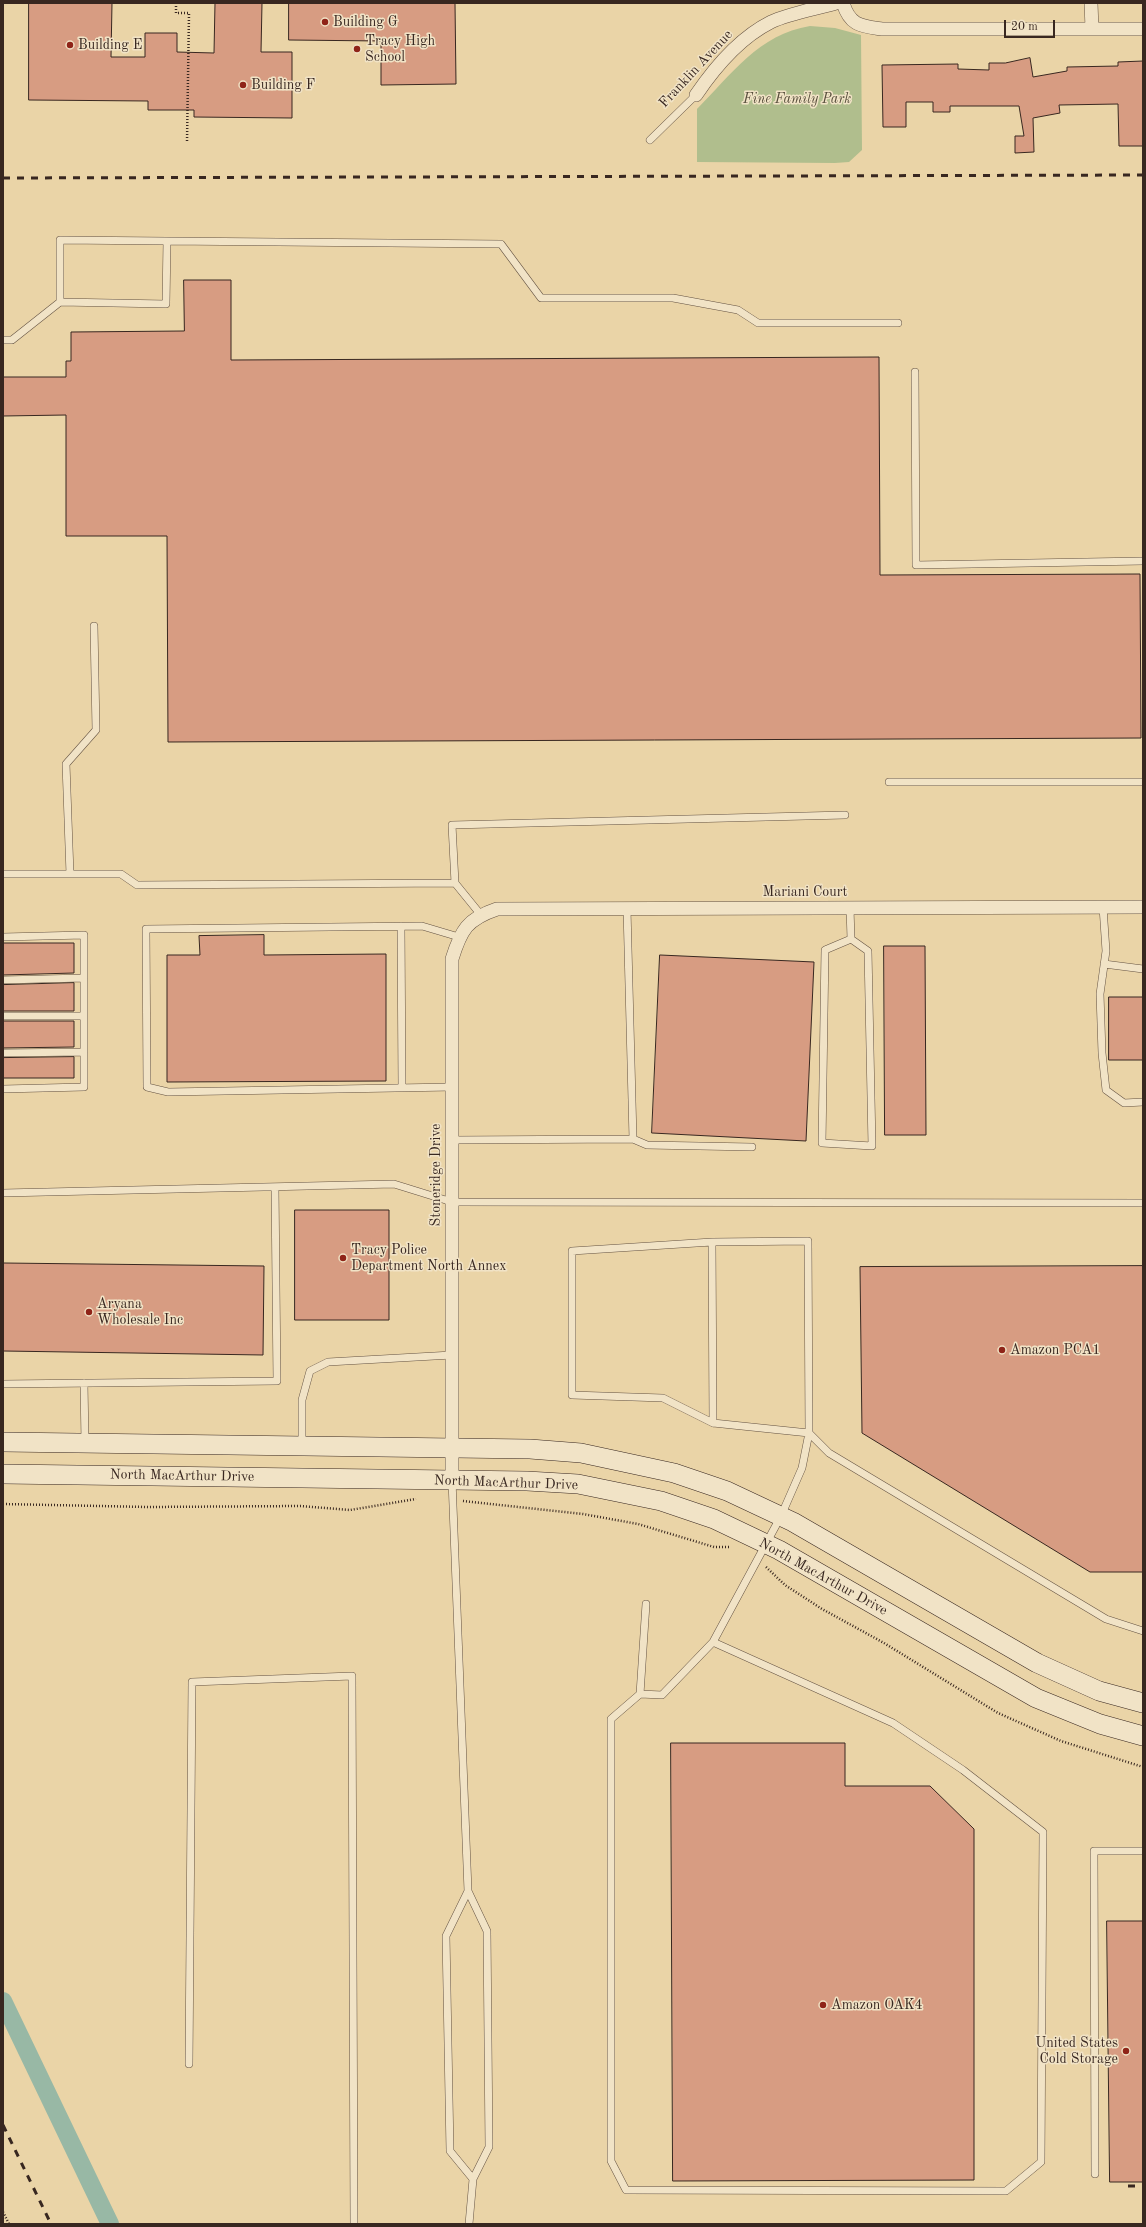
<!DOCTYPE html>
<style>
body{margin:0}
#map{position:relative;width:1146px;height:2227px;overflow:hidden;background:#ead4a7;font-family:"Old Standard TT",serif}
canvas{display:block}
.frame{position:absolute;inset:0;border:4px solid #382720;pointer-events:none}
.scale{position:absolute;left:1004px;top:20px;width:51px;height:18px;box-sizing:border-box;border:2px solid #382720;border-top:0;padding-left:5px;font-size:12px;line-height:14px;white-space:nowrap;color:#382720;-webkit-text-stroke:3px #f1e3c6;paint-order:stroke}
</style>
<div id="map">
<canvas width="1146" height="2227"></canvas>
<div class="frame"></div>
<div class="scale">20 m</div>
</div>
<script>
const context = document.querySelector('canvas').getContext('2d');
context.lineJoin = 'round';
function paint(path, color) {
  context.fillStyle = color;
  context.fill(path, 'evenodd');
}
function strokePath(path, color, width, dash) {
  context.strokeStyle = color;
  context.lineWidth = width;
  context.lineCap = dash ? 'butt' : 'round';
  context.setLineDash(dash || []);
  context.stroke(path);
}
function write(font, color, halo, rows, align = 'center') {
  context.font = font + ' "Old Standard TT",serif';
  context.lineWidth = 3;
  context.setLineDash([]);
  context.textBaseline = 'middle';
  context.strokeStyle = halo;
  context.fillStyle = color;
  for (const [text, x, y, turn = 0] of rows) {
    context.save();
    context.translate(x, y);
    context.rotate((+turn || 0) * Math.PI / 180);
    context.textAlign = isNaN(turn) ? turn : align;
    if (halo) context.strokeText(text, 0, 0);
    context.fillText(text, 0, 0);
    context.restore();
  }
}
const green = new Path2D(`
 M810 26 835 28 861 35 862 150 849 162 835 163 697 162V109C731 75 759 34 810 26Z`);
const canal = new Path2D(`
 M3 2001 110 2224`);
const building = new Path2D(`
 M29 3H112L111 57H145V33H177V52L214 53 215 3H262L261 52H292V118L194 117V110H148V101L29 100Z
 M289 3H455L456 84 381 85V41L289 40Z
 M1030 58 1033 77 1067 71V67L1118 66V62L1143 61V146H1119L1118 104 1059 105 1060 113 1033 118 1034 152 1015 153V136H1024L1019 106H950V112H933V102H906V127H883L882 65 958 64V69L989 70V63H1005Z
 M184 280H231V360L879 357 880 575 1140 574 1141 738 168 742 167 536H66V415L3 416V377H66V361H71V332L184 331Z
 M264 935V955L386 954V1081L167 1082V955H200L199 936Z
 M3 943H74V973L3 975Z
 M884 946H925L926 1135H885Z
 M660 955 814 962 806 1141 652 1133Z
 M74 983V1011H3V985Z
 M1109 997H1143V1060H1109Z
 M3 1021H74V1047L3 1048Z
 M74 1057V1078H3V1058Z
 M295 1210H389V1320H295Z
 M3 1263 264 1266 263 1355 3 1351Z
 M1143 1266V1572H1090L862 1433 860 1267Z
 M671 1743H845V1786H930L974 1829V2180L673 2181Z
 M1107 1921H1143V2182H1110Z`);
const path = new Path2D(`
 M176 3V13H189L187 142
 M463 1501 583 1514 638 1524 714 1547H729
 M3 1504 147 1507 301 1506 350 1510 416 1499
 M766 1567 785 1585 822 1609 884 1643 998 1713 1061 1741 1143 1767
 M3 2212 9 2224`);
const lane = new Path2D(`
 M650 140 696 95
 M167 241 501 244 541 298H673L738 310 758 323H898
 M3 340H12L60 302V240L167 241 166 304 60 302
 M915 372 916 565 1143 561
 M889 782H1143
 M3 874H121L137 885 455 883 481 915
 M70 874 66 764 96 730 94 626
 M455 883 452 825 845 815
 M1103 907 1106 951 1100 994 1102 1053 1106 1090 1124 1103 1143 1102
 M850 908 851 939 868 951 872 1146 822 1143 825 950 851 939
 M401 926 402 1088
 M3 937 84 935V1087L3 1089
 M1104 964 1143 969
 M3 980 84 978
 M3 1016H84
 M3 1053 84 1052
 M452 1087 168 1092 147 1087 146 929 422 926 459 937
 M633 1139 647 1145 752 1147
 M452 1140 633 1139 627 909
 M3 1193 394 1184 452 1202 1143 1203
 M712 1242 572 1251V1395L663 1398 713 1423
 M84 1383 85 1442
 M3 1384 277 1381 275 1187
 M302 1445V1400L310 1371 328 1362 452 1355
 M452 1480 468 1891 487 1931 489 2147 473 2179 469 2224
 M646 1604 640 1694 611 1719V2161L626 2190 1006 2191 1041 2162 1043 1832 963 1770 893 1723 713 1642 781 1516 802 1468 809 1433 713 1423 712 1242 808 1241 809 1433 829 1453 1106 1619 1143 1631
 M640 1694 662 1695 713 1642
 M468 1891 446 1936 450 2151 473 2179
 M189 2064 192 1682 352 1676 354 2224
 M1095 2174 1094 1851H1143`);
const street = new Path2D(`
 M843 3C850 26 861 26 882 29H1143
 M1091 3 1092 29
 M696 95C715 67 741 37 771 22 790 13 816 9 836 3
 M452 1480V959C461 930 467 919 497 909L1143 907`);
const secondary = new Path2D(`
 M3 1442 530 1449 581 1453 674 1473 727 1491 793 1522 1037 1663 1099 1691 1143 1703
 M3 1474 527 1481 578 1484 661 1501 714 1519 779 1550 1036 1698 1100 1724 1143 1736`);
const rail = new Path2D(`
 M3 178 1143 175
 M3 2125 51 2224
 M1128 2186H1143`);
const markers = [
 [325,22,4,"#8f2418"],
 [70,45,4,"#8f2418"],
 [357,49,4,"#8f2418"],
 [243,85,4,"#8f2418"],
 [343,1258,4,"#8f2418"],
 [89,1312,4,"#8f2418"],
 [1002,1350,4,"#8f2418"],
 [823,2005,4,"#8f2418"],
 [1126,2051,4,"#8f2418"]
];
const poiNames = [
 ["Building G",333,22],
 ["Tracy High",365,41],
 ["School",365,57],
 ["Building E",78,45],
 ["Building F",251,85],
 ["Tracy Police",351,1250],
 ["Department North Annex",351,1266],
 ["Aryana",97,1304],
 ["Wholesale Inc",97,1320],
 ["Amazon PCA1",1010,1350],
 ["Amazon OAK4",831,2005],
 ["United States",1118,2043,"right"],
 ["Cold Storage",1118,2059,"right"]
];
const streetNames = [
 ["Franklin Avenue",696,69,-47],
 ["Mariani Court",805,892],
 ["Stoneridge Drive",436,1175,-90],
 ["North MacArthur Drive",182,1476,1],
 ["North MacArthur Drive",506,1483,2],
 ["North MacArthur Drive",823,1577,29]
];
const parkNames = [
 ["Fine Family Park",797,99]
];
paint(green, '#b0be8d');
strokePath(canal, '#98b8a5', 18);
paint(building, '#d79c82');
strokePath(building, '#382720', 1);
strokePath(lane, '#645242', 8);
strokePath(street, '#645242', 14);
strokePath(secondary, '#382720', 20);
strokePath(path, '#382720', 2.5, [1, 2]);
strokePath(lane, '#f1e3c6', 7);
strokePath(street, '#f1e3c6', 13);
strokePath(secondary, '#f1e3c6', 19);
strokePath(rail, '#382720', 3, [7, 7]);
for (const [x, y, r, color] of markers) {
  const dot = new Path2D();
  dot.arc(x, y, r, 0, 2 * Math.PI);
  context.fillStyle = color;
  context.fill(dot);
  strokePath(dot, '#f1e3c6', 1.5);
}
write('14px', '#382720', '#f1e3c6', poiNames, 'left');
write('14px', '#382720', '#f1e3c6', streetNames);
write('italic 14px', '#564d3b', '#f1e3c6', parkNames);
</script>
